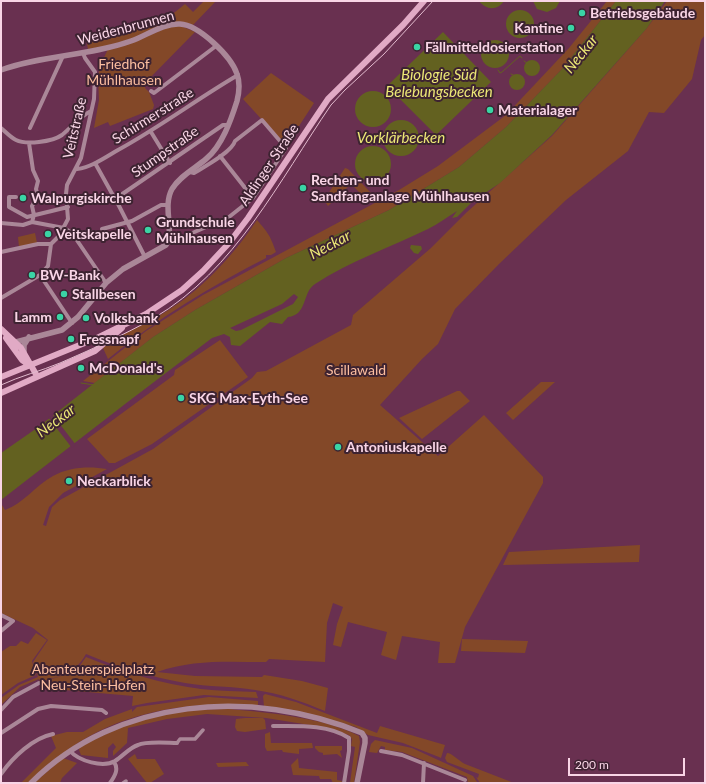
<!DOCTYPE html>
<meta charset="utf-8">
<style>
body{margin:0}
#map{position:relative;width:706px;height:784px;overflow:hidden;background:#693050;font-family:Lato,sans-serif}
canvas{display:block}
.frame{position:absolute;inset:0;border:2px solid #f9d5e6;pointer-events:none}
.scale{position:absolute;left:568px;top:758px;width:117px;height:18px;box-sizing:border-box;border:2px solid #f9d5e6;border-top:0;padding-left:5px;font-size:12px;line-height:14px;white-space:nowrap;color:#f9d5e6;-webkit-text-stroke:3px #3d2331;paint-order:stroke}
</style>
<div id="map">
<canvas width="706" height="784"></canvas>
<div class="frame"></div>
<div class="scale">200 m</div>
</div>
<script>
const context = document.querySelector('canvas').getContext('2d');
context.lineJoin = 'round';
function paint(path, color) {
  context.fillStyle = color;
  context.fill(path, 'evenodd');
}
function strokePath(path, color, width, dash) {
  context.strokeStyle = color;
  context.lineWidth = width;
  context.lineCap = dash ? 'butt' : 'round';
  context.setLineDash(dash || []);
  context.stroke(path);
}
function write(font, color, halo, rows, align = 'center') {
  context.font = font + ' Lato,sans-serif';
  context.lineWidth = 4;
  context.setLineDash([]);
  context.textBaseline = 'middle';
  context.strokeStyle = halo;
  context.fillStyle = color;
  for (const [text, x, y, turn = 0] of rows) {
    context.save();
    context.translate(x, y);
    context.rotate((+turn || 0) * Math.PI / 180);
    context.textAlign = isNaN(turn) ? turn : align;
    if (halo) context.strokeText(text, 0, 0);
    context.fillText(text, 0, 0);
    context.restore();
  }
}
const green = new Path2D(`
 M204 1H216L193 25C171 17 154 31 134 38 120 43 103 47 88 49L85 34 169 22V17L185 4 193 12Z
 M607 1H616L562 69 506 127 459 167 389 210 286 258 195 310 153 337 95 383 83 381 146 331 203 295 399 190 438 166 506 115 569 48Z
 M667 1H705V35L701 40 692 79 664 113 649 112 628 151 566 200 499 264 455 309 438 344 422 359 380 405 438 456 484 415 543 477V483L465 627 455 663H438L440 642 402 636 396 660 381 655 387 632 348 622 341 647 333 645 337 624 343 607 333 603 327 623 325 662 269 659 266 662C229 662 193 659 157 672L195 676 262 677 264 675 302 681 328 688 325 711C303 702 279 693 255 690 232 686 208 687 185 683 151 677 117 667 86 654 74 675 62 675 40 682L39 679 20 687 1 705V698L19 685 38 677 33 662 48 640 33 628 1 613V505H2L5 510C24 503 35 486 53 476 69 467 89 466 107 469L63 493 49 507 43 525 46 526 52 507 60 500 153 449 252 378 257 372 266 371 351 325 353 315 431 248 467 212 552 136 647 28Z
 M171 26H181L195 32 146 82 145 88 149 92 154 105 153 109 110 126 108 122 94 128 99 100 98 78 100 66 108 49 134 42Z
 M271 73 314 103 286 146 243 99Z
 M345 168 348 169 372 194 369 196 365 192 362 195 351 184 328 206 324 200Z
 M257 220C268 233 270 235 276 252L271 255H266V258L268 257C211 286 158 318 108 359L103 348 106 344C124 333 144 325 162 314 200 292 233 256 257 220Z
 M35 233 37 243 19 247 18 237Z
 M220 340 248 377 238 384 152 444 115 463H109L87 439 174 375 175 370Z
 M541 382H555L513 420 506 413Z
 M457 391H460L470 401 422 439 399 418Z
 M640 545 639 562 503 565 509 552Z
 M36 633 47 640 32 661 36 675 18 683 1 695V652L10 646H16L21 641 28 644Z
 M462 639 528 641 525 653 461 651Z
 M86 657C123 672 162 684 201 689 219 691 238 691 256 692L258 698 204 695 147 703 132 706 133 696 42 688 40 683 76 671Z
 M265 694 296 702 377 733 380 726 445 745 441 758 439 757 403 743 368 735 356 727 321 718 264 706 263 696Z
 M209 697 258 701V706C190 700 117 711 61 755 49 763 39 774 29 783H21L56 748 51 736 67 732H83L105 719 132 709V712L137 707Z
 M229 709C270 713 322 717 359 736L360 742 354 783H350L355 747 351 746 352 739 349 735 316 726 266 718 207 714 167 719 128 728 127 743 113 756V751L116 747 113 743 108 748V758L81 755 79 750 80 746 128 724 183 710Z
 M245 718H263L265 720 266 729 245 732 237 731 235 727 236 719Z
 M270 732 271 743H312L313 748 299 749V754L283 752 282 750 267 751 265 747V734Z
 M375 740 412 748 473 776 477 782 468 783 467 777 402 752 385 750V747L381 746 377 753 369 752 371 744Z
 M315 746H342V750L340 751 342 758 337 754 323 755V753L319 752 315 748Z
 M447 753C452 753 459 761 465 764L514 783H480L476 777 478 778 479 774 447 762 445 758Z
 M135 754 137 759H155L164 774 150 783H147L128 759Z
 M63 758 77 763 62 778 60 783H34Z
 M298 758 299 768 337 772V780L342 781 341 783H333L331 779H320L319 776 293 775 291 765Z
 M246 762 249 766 218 767 216 763Z`);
const water = new Path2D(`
 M479 1H504C497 11 486 10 479 1Z
 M533 1H560L556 8 547 12 537 9Z
 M616 1H665L647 28 552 135 500 183 472 202 457 217 452 218 457 211C447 217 438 224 428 229 391 247 350 261 315 284 302 292 308 315 288 317L282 324 270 322 240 346 231 345 230 337 224 334 212 338 129 401 1 500V453L37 428 153 337 195 310 286 258 389 210 459 167 506 127 562 69ZM294 294 298 297 293 304 241 330 236 331 230 328 282 304Z
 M506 24a14 14 0 1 1 28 0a14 14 0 1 1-28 0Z
 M443 32 491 82 436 135 387 86Z
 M481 54a14 14 0 1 1 28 0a14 14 0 1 1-28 0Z
 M524 68a8 8 0 1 1 16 0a8 8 0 1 1-16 0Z
 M509 82a8 8 0 1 1 16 0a8 8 0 1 1-16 0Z
 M355 109a18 18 0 1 1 36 0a18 18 0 1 1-36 0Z
 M383 138a18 18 0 1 1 36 0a18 18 0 1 1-36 0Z
 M355 164a18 18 0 1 1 36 0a18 18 0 1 1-36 0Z
 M411 245 421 246 422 249 418 254 414 253 410 248Z`);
const pier = new Path2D(`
 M52 414 76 445 72 448 48 417 49 416 52 418 50 415Z`);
const stream = new Path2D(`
 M524 61 527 63
 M498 70 500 73 502 72 520 56 522 58
 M511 74 513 75
 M81 383 94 385`);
const pedestrian = new Path2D(`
 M177 743 180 739H195L203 730
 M123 783 126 781`);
const minor = new Path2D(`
 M151 91 154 93 158 90 216 46
 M1 128C6 132 10 137 16 140 26 145 52 142 62 135 72 127 79 117 91 111
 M30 128 63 56
 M151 132 170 163
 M29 143 33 170 38 181 36 189 38 196 32 206 34 215 32 222
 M220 156 253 198
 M95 163 115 199 223 125H227
 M77 169C92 167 106 157 118 150 160 127 197 99 238 75
 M16 197H9V207L27 217 68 207
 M117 202 145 257
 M1 223 23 225 32 222 64 228 72 233 94 232
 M102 229 132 221 161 205H167
 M72 233 106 283
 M168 242 174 241 229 217 253 198 286 148 262 120 235 141C232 152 204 167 194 173L190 172
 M1 252 38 244H51
 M40 275 72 323
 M1 298 40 275 48 266 51 244 59 236 68 219 66 194 67 185 81 158 94 99 95 72 85 58 83 53
 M1 615 13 621 1 631
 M1 710 13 697 39 683
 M273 726C297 726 328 724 349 738V751L344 783
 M1 733 38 709 51 706 102 710 106 713
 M70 751C79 761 103 768 115 761 123 756 129 748 138 745 146 741 168 743 177 743
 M381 751 402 755 465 780
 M1 774C13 757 33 738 53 734
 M110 783C115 776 119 769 114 762
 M423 783 424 763`);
const tertiary = new Path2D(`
 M1 70C43 55 89 56 131 41 146 36 163 23 180 24 199 25 231 56 237 74 240 82 239 93 237 101 231 120 222 146 206 159 194 169 180 176 172 189 162 207 175 231 166 245L123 269 106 283 78 317 62 330 12 343
 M24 353V345L29 337
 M31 783C117 697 252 688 362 733L365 738V743L357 783`);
const secondary = new Path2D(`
 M1 329 21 348 37 376
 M6 338 22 360 29 365
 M1 377 97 338 146 314 182 290 203 271 229 243 248 218 328 99 403 25 424 1
 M1 393 95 351 122 328`);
const tram = new Path2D(`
 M1 385C20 376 41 371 60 363 92 349 124 335 154 318 235 270 279 181 331 105L345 90 384 54 433 1`);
const markers = [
 [582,13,4,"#3ad4a5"],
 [571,28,4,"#3ad4a5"],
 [417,47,4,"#3ad4a5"],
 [490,110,4,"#3ad4a5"],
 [303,188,4,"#3ad4a5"],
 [23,198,4,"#3ad4a5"],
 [148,230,4,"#3ad4a5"],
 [48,234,4,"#3ad4a5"],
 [32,275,4,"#3ad4a5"],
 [64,294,4,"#3ad4a5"],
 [60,317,4,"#3ad4a5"],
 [86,318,4,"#3ad4a5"],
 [71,339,4,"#3ad4a5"],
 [81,368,4,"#3ad4a5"],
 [181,398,4,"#3ad4a5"],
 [338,447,4,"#3ad4a5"],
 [69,481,4,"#3ad4a5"]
];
const poiNames = [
 ["Betriebsgebäude",590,13],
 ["Kantine",563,28,"right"],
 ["Fällmitteldosierstation",425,47],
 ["Materialager",498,110],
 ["Rechen- und",311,180],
 ["Sandfanganlage Mühlhausen",311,196],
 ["Walpurgiskirche",31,198],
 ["Grundschule",156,222],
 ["Mühlhausen",156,238],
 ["Veitskapelle",56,234],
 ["BW-Bank",40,275],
 ["Stallbesen",72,294],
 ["Lamm",52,317,"right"],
 ["Volksbank",94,318],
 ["Fressnapf",79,339],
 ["McDonald's",89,368],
 ["SKG Max-Eyth-See",189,398],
 ["Antoniuskapelle",346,447],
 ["Neckarblick",77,481]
];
const streetNames = [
 ["Weidenbrunnen",126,28,-15],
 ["Schirmerstraße",153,116,-32],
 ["Veitstraße",75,128,-77],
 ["Stumpstraße",165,152,-35],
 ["Aldinger Straße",269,165,-56]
];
const parkNames = [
 ["Friedhof",124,64],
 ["Mühlhausen",124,80],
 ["Scillawald",356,370],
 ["Abenteuerspielplatz",93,669],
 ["Neu-Stein-Hofen",93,685]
];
const waterNames = [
 ["Neckar",581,54,-51],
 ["Biologie Süd",439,75],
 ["Belebungsbecken",439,92],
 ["Vorklärbecken",401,138],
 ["Neckar",330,245,-28],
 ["Neckar",56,421,-37]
];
paint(green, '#834828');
paint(water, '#636120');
paint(pier, '#693050');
strokePath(stream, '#636120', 1);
strokePath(pedestrian, '#aa8798', 3.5);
strokePath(minor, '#aa8798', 4);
strokePath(tertiary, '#aa8798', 5.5);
strokePath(secondary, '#e1aac5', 6);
strokePath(tram, '#e2bbce', 1);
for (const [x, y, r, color] of markers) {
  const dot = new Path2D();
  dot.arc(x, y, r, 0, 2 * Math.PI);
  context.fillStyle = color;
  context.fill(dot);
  strokePath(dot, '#3d2331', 1.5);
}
write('bold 14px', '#f9d5e6', '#3d2331', poiNames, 'left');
write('14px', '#f9d5e6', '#3d2331', streetNames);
write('14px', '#fcbea0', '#3d2331', parkNames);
write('italic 15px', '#ece876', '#3d2331', waterNames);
</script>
